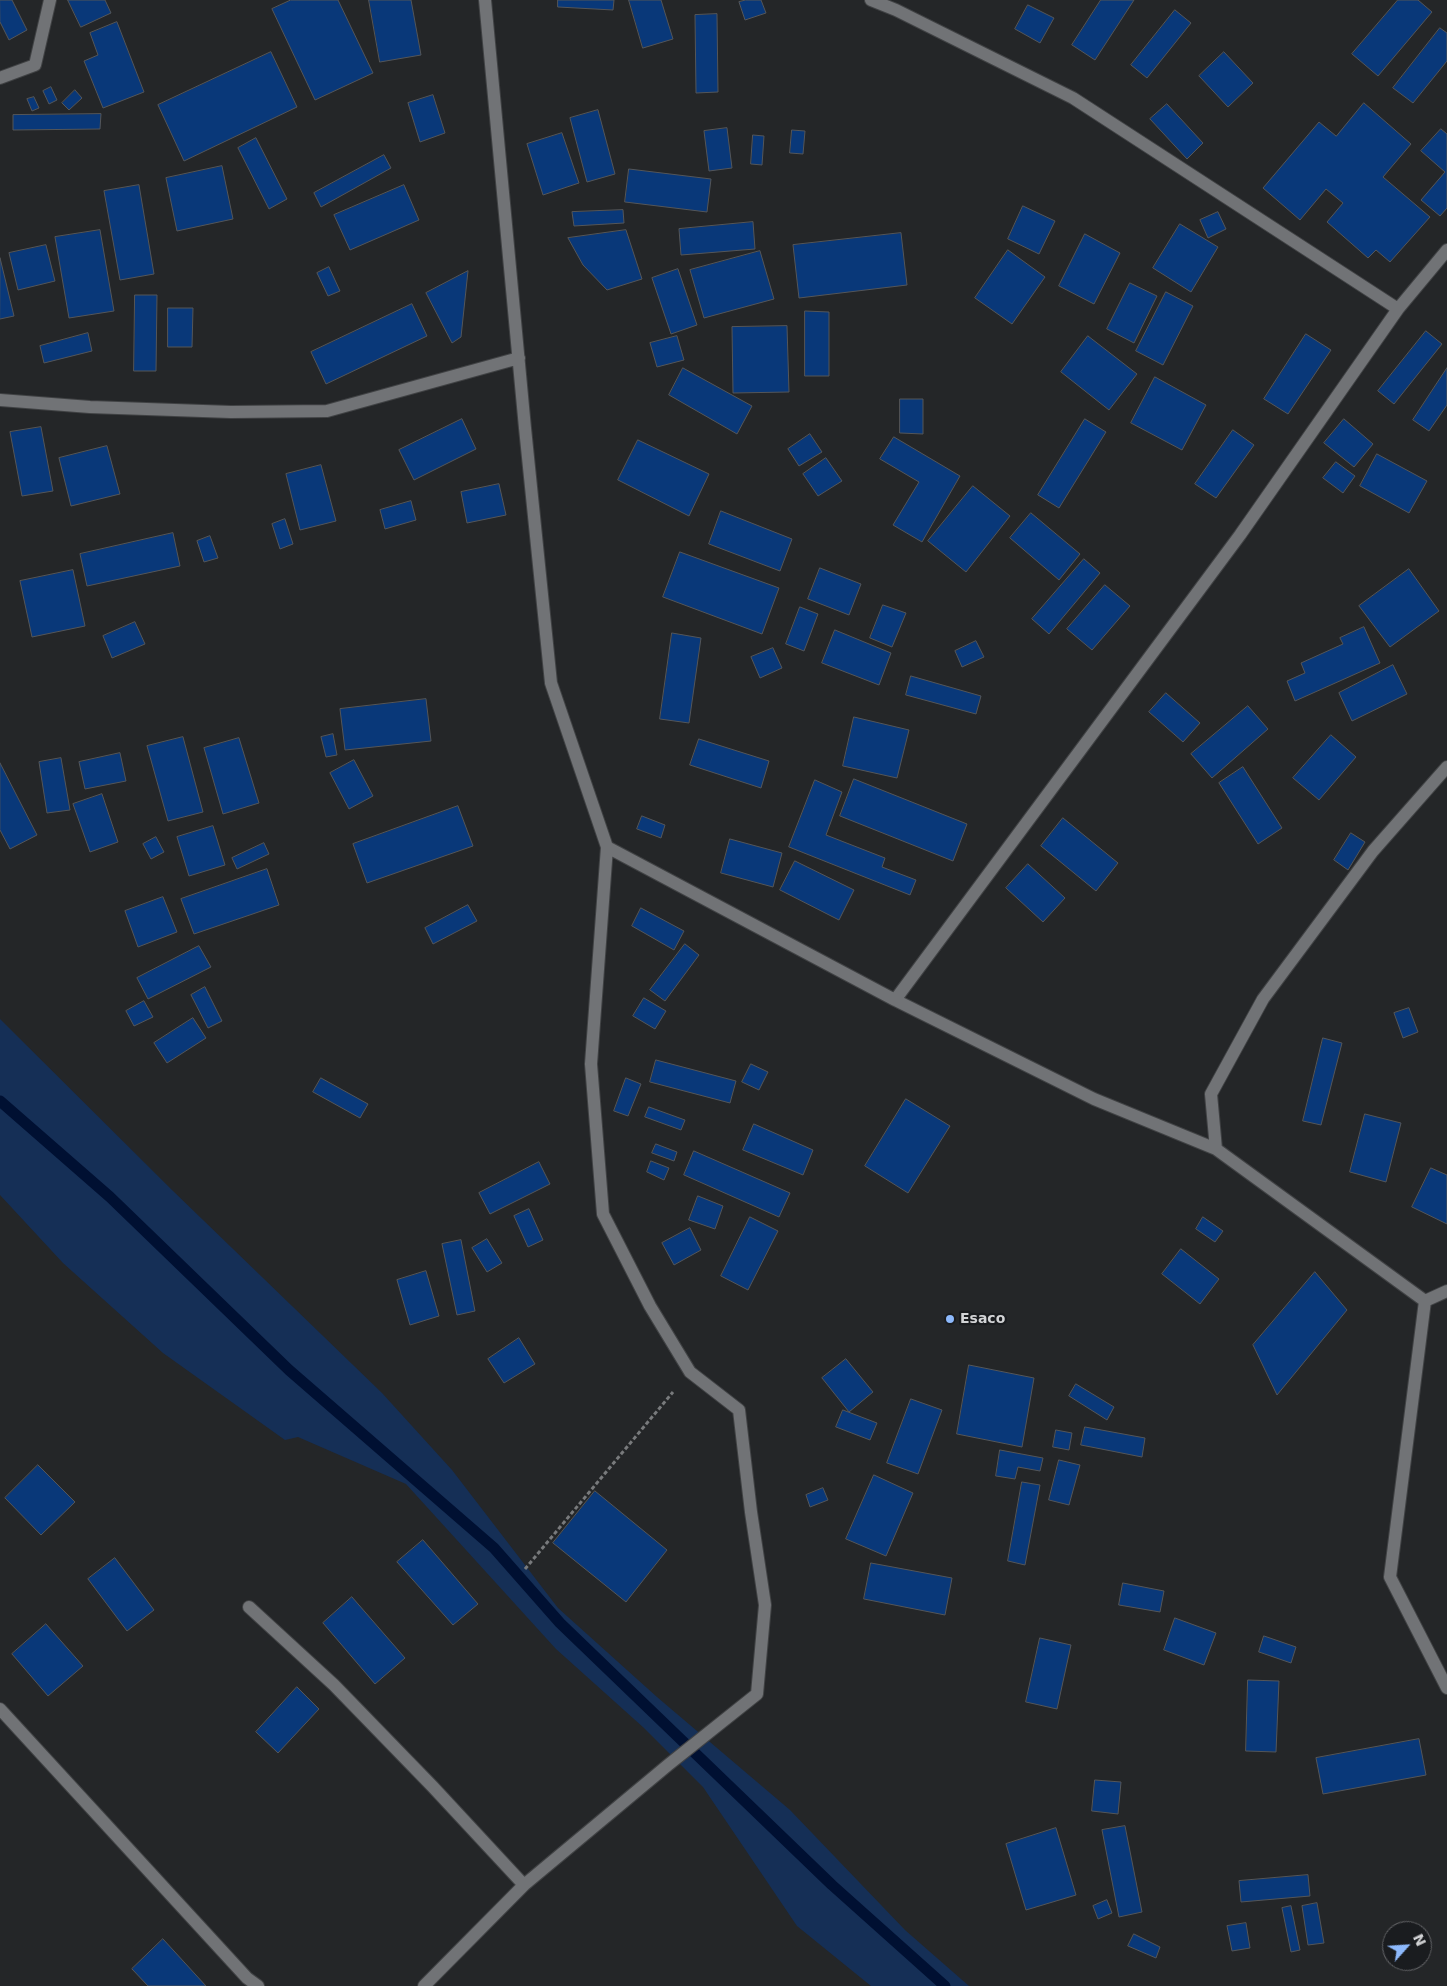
<!DOCTYPE html>
<style>
body{margin:0}
#map{position:relative;width:1447px;height:1986px;overflow:hidden;background:#242628;font-family:"DejaVu Sans",sans-serif}
canvas{display:block}
.north{position:absolute;left:1382px;top:1921px;width:50px;height:50px;box-sizing:border-box;background:#1a1c1f;border:1px solid #646568;border-radius:50%;rotate:64deg;font-size:14px;font-weight:700;line-height:20px;text-align:center;color:#d2d3d5}
.north::after{content:'';display:block;margin:auto;width:18px;height:22px;background:#8db9fc;clip-path:polygon(50% 0,100% 100%,50% 72%,0 100%)}
</style>
<div id="map">
<canvas width="1447" height="1986"></canvas>
<div class="north">N</div>
</div>
<script>
const context = document.querySelector('canvas').getContext('2d');
context.lineJoin = 'round';
function paint(path, color) {
  context.fillStyle = color;
  context.fill(path, 'evenodd');
}
function strokePath(path, color, width, dash) {
  context.strokeStyle = color;
  context.lineWidth = width;
  context.lineCap = dash ? 'butt' : 'round';
  context.setLineDash(dash || []);
  context.stroke(path);
}
function write(font, color, halo, rows, align = 'center') {
  context.font = font + ' "DejaVu Sans",sans-serif';
  context.lineWidth = 4.5;
  context.setLineDash([]);
  context.textBaseline = 'middle';
  context.strokeStyle = halo;
  context.fillStyle = color;
  for (const [text, x, y, turn = 0] of rows) {
    context.save();
    context.translate(x, y);
    context.rotate((+turn || 0) * Math.PI / 180);
    context.textAlign = isNaN(turn) ? turn : align;
    if (halo) context.strokeText(text, 0, 0);
    context.fillText(text, 0, 0);
    context.restore();
  }
}
const green = new Path2D(`
 M0 1019 172 1190 382 1393 452 1470 558 1608 657 1697 790 1810 905 1930 969 1986H871L797 1926 703 1787 644 1728 556 1649 406 1484 298 1437 285 1440 163 1353 63 1263 0 1195Z`);
const stream = new Path2D(`
 M0 1101 110 1197 289 1370 494 1548 560 1623 832 1885 945 1986`);
const building = new Path2D(`
 M0 0H12L27 30 9 40 0 22Z
 M68 0H105L111 13 81 27Z
 M291 0H338L373 73 315 100 272 9Z
 M369 0H411L421 55 380 62Z
 M558 0H614L613 10 558 7Z
 M629 0H661L673 39 643 48Z
 M746 0H761L766 13 745 20 739 2Z
 M1101 0H1134L1095 60 1072 45Z
 M1398 0H1418L1432 12 1378 76 1352 54Z
 M1028 5 1054 18 1040 43 1015 29Z
 M1175 10 1191 23 1147 78 1131 65Z
 M717 14 718 92 696 93 695 15Z
 M117 22 144 92 103 108 84 61 98 55 90 33Z
 M1440 28 1447 33V61L1413 103 1393 88Z
 M271 52 297 107 184 161 158 105Z
 M1224 52 1253 83 1228 107 1199 76Z
 M51 87 57 100 49 104 43 91Z
 M75 90 82 98 69 110 62 103Z
 M433 95 445 133 420 142 408 103Z
 M34 97 39 108 32 111 27 99Z
 M1364 103 1411 144 1383 177 1430 217 1390 262 1376 250 1368 258 1327 222 1343 203 1326 189 1300 220 1263 188 1319 122 1336 136Z
 M1167 104 1203 143 1187 159 1150 119Z
 M598 110 615 174 587 182 570 118Z
 M101 114 100 129 13 130V115Z
 M727 128 732 168 709 171 704 131Z
 M1441 129 1447 134V208L1440 216 1421 200 1445 172 1421 151Z
 M792 130 805 131 803 154 790 153Z
 M562 133 579 183 543 195 527 144Z
 M753 135 764 136 762 165 751 164Z
 M256 138 287 199 269 209 238 148Z
 M384 155 391 168 321 207 314 193Z
 M222 166 233 219 177 231 166 178Z
 M629 169 711 179 707 212 625 202Z
 M139 185 154 274 120 280 104 191Z
 M404 185 419 220 350 250 334 215Z
 M1023 206 1055 221 1039 254 1008 239Z
 M623 210 624 223 574 226 572 212Z
 M1218 212 1226 229 1208 238 1200 220Z
 M753 222 755 249 681 255 679 229Z
 M1180 224 1218 247 1191 292 1153 268Z
 M100 230 114 311 69 318 55 237Z
 M626 230 642 279 607 290 583 265 568 238Z
 M901 233 907 285 799 298 793 245Z
 M1085 234 1120 253 1094 304 1059 286Z
 M46 245 55 281 18 290 9 253Z
 M1008 250 1045 277 1012 324 975 298Z
 M760 251 774 299 704 318 690 270Z
 M0 258 14 316 0 319Z
 M329 267 340 291 328 296 317 273Z
 M678 269 697 325 671 334 652 278Z
 M468 271 461 337 452 343 426 293Z
 M1130 283 1157 296 1134 343 1107 329Z
 M1166 292 1193 306 1163 365 1136 351Z
 M135 295H157L156 371H134Z
 M412 304 427 336 326 384 311 352Z
 M168 308H193L192 347H168Z
 M805 311 829 312V376H805Z
 M787 326 789 392 733 393 732 327Z
 M1426 331 1442 344 1394 404 1378 391Z
 M88 333 92 351 44 363 40 346Z
 M1306 334 1331 350 1288 414 1264 399Z
 M677 336 684 360 657 367 650 343Z
 M1088 336 1137 374 1109 410 1061 372Z
 M683 368 752 406 737 434 669 395Z
 M1447 368V405L1429 431 1413 420Z
 M1155 377 1206 405 1182 450 1131 423Z
 M900 399H923V434L900 433Z
 M462 419 476 449 414 480 399 450Z
 M1085 419 1106 432 1059 508 1038 495Z
 M1344 419 1373 444 1354 467 1324 443Z
 M41 427 53 491 22 496 10 432Z
 M1233 430 1254 445 1216 498 1195 484Z
 M810 434 822 452 799 466 788 449Z
 M894 437 960 476 922 542 893 525 919 482 880 459Z
 M638 440 709 474 689 516 618 480Z
 M107 446 120 494 71 506 59 458Z
 M1377 454 1427 481 1409 513 1360 486Z
 M826 458 842 481 818 496 803 474Z
 M1336 462 1355 476 1343 493 1323 478Z
 M321 465 336 521 300 530 286 474Z
 M499 484 506 515 467 523 461 492Z
 M973 486 1010 516 966 572 928 541Z
 M411 501 416 520 385 529 380 510Z
 M721 511 792 539 780 571 709 544Z
 M1031 513 1080 554 1059 580 1010 538Z
 M285 519 293 544 280 549 272 524Z
 M173 533 180 566 87 586 80 554Z
 M210 536 218 558 204 562 197 541Z
 M680 552 779 588 762 634 663 597Z
 M1084 559 1100 573 1049 634 1032 619Z
 M820 568 861 584 849 615 808 599Z
 M1409 569 1439 611 1390 647 1359 606Z
 M73 570 85 626 32 637 20 581Z
 M1105 585 1130 606 1092 650 1067 629Z
 M883 605 906 613 892 647 870 638Z
 M800 607 818 614 804 651 786 644Z
 M135 622 145 644 112 658 103 636Z
 M1364 627 1380 663 1295 701 1287 681 1305 673 1301 663 1343 644 1340 638Z
 M835 630 891 653 879 685 822 663Z
 M672 633 701 638 689 723 660 719Z
 M976 641 984 657 962 667 955 651Z
 M773 648 782 668 760 678 751 657Z
 M1393 665 1407 694 1352 721 1339 693Z
 M911 676 981 696 976 714 906 695Z
 M1166 693 1200 723 1183 742 1149 712Z
 M426 699 431 741 345 750 340 709Z
 M1248 706 1268 729 1212 778 1191 754Z
 M854 717 909 730 897 778 843 766Z
 M333 734 337 755 326 757 321 737Z
 M1331 735 1356 757 1319 800 1293 778Z
 M183 737 203 812 168 821 147 746Z
 M239 738 259 803 223 814 204 748Z
 M699 739 769 761 761 788 690 765Z
 M120 753 126 781 85 789 79 762Z
 M61 758 70 810 47 813 39 762Z
 M354 760 373 796 349 809 330 773Z
 M0 763 37 835 10 849 0 830Z
 M1243 767 1282 828 1258 844 1219 783Z
 M854 779 967 824 953 861 840 816Z
 M815 780 842 792 826 835 885 858 882 867 916 880 910 895 789 847Z
 M102 794 118 842 90 852 73 804Z
 M458 806 473 846 367 883 353 844Z
 M642 816 665 825 661 838 637 829Z
 M1063 818 1118 863 1096 891 1041 846Z
 M213 826 225 865 189 876 177 837Z
 M1351 833 1365 842 1348 870 1334 860Z
 M156 837 164 852 151 859 143 844Z
 M730 839 782 853 773 887 721 873Z
 M264 843 269 854 237 869 232 858Z
 M795 861 854 890 839 920 780 890Z
 M1028 864 1065 898 1043 922 1006 888Z
 M267 869 279 905 194 934 181 899Z
 M163 897 177 932 138 947 125 911Z
 M468 905 477 921 433 944 425 928Z
 M641 908 684 931 674 950 632 926Z
 M685 944 699 955 665 1001 650 990Z
 M199 946 211 967 148 999 137 978Z
 M205 987 222 1021 208 1028 191 995Z
 M644 998 666 1011 655 1029 633 1016Z
 M144 1001 153 1017 134 1026 126 1011Z
 M1409 1008 1418 1032 1403 1038 1394 1013Z
 M193 1018 206 1038 167 1063 154 1043Z
 M1323 1038 1342 1043 1321 1125 1303 1121Z
 M656 1060 736 1081 730 1103 650 1082Z
 M751 1064 768 1072 759 1090 742 1082Z
 M321 1078 368 1104 360 1118 313 1092Z
 M626 1078 641 1084 628 1116 614 1111Z
 M906 1099 950 1126 908 1193 865 1166Z
 M649 1107 685 1120 681 1130 645 1117Z
 M1365 1114 1401 1123 1386 1182 1350 1172Z
 M754 1124 813 1150 803 1175 743 1150Z
 M656 1144 677 1152 674 1161 652 1153Z
 M694 1151 790 1193 779 1217 684 1175Z
 M651 1161 669 1168 664 1180 647 1172Z
 M539 1162 550 1184 490 1214 479 1193Z
 M1431 1168 1447 1175V1224L1412 1207Z
 M698 1196 723 1206 715 1229 689 1220Z
 M529 1209 543 1240 528 1247 514 1216Z
 M750 1217 778 1231 748 1290 721 1276Z
 M1203 1217 1223 1231 1215 1242 1196 1229Z
 M690 1228 701 1250 674 1265 662 1243Z
 M487 1239 502 1263 487 1272 472 1248Z
 M461 1240 475 1311 457 1315 442 1244Z
 M1181 1249 1219 1279 1200 1304 1162 1274Z
 M426 1271 439 1316 410 1325 397 1280Z
 M1315 1272 1347 1310 1277 1395 1253 1345Z
 M519 1338 535 1364 504 1383 488 1359Z
 M846 1359 873 1392 849 1412 822 1378Z
 M969 1365 1034 1378 1022 1447 957 1434Z
 M1076 1384 1114 1407 1107 1420 1069 1396Z
 M911 1399 942 1410 918 1474 887 1463Z
 M843 1410 877 1423 870 1440 836 1427Z
 M1085 1427 1145 1438 1142 1457 1081 1445Z
 M1056 1430 1072 1433 1069 1450 1053 1447Z
 M1000 1450 1043 1458 1040 1471 1018 1467 1015 1479 996 1476Z
 M1059 1460 1080 1465 1069 1505 1049 1500Z
 M38 1465 75 1502 41 1535 5 1498Z
 M874 1475 913 1493 886 1556 846 1539Z
 M1022 1482 1040 1485 1025 1565 1008 1561Z
 M823 1488 828 1500 810 1507 806 1495Z
 M595 1491 667 1550 626 1602 553 1543Z
 M423 1540 478 1604 453 1625 397 1562Z
 M115 1558 154 1610 127 1631 88 1579Z
 M871 1563 952 1578 945 1615 864 1599Z
 M1123 1583 1164 1591 1160 1612 1119 1605Z
 M352 1597 405 1658 375 1684 323 1623Z
 M1175 1618 1216 1633 1204 1665 1164 1650Z
 M46 1624 83 1666 48 1696 12 1654Z
 M1264 1636 1296 1647 1291 1663 1259 1652Z
 M1040 1638 1071 1645 1057 1709 1026 1702Z
 M1248 1680 1279 1681 1276 1752 1246 1751Z
 M297 1687 319 1709 278 1753 256 1732Z
 M1419 1739 1426 1775 1323 1794 1316 1758Z
 M1095 1780 1121 1782 1118 1814 1092 1811Z
 M1125 1826 1142 1912 1119 1917 1102 1830Z
 M1056 1828 1076 1895 1026 1910 1006 1844Z
 M1308 1875 1310 1896 1241 1902 1239 1881Z
 M1107 1900 1112 1913 1098 1919 1093 1906Z
 M1317 1903 1324 1943 1308 1945 1302 1906Z
 M1291 1906 1300 1950 1291 1952 1282 1908Z
 M1246 1923 1250 1948 1232 1951 1227 1926Z
 M1134 1934 1160 1947 1156 1958 1128 1946Z
 M163 1939 206 1986H148L132 1969Z`);
const path = new Path2D(`
 M525 1569 673 1392`);
const minor = new Path2D(`
 M871 0 896 10 1073 98 1398 309
 M0 78 35 65 50 0
 M0 400 90 407 231 412 327 411 519 358
 M607 847 895 1000 1094 1099 1216 1149 1425 1301
 M895 1000 1240 535 1398 309 1447 250
 M1216 1149 1211 1094 1263 999 1373 851 1447 767
 M1425 1301 1390 1577 1447 1688
 M1425 1301 1447 1291
 M249 1607 334 1685 433 1787 524 1885
 M0 1709 247 1978 258 1986
 M424 1986 524 1885 668 1765 757 1694 765 1605 751 1512 739 1410 690 1372 650 1306 603 1214 591 1064 607 847 551 683 525 428 485 0`);
const markers = [
 [950,1319,5,"#8db9fc"]
];
const poiNames = [
 ["Esaco",960,1319]
];
paint(green, '#152f56');
strokePath(stream, '#001032', 11);
paint(building, '#093879');
strokePath(building, '#545659', 1);
strokePath(minor, '#404244', 14);
strokePath(path, '#787a7c', 3, [4, 2.5]);
strokePath(minor, '#717376', 12);
for (const [x, y, r, color] of markers) {
  const dot = new Path2D();
  dot.arc(x, y, r, 0, 2 * Math.PI);
  context.fillStyle = color;
  context.fill(dot);
  strokePath(dot, '#1a1c1f', 2);
}
write('bold 14px', '#d2d3d5', '#1a1c1f', poiNames, 'left');
</script>
